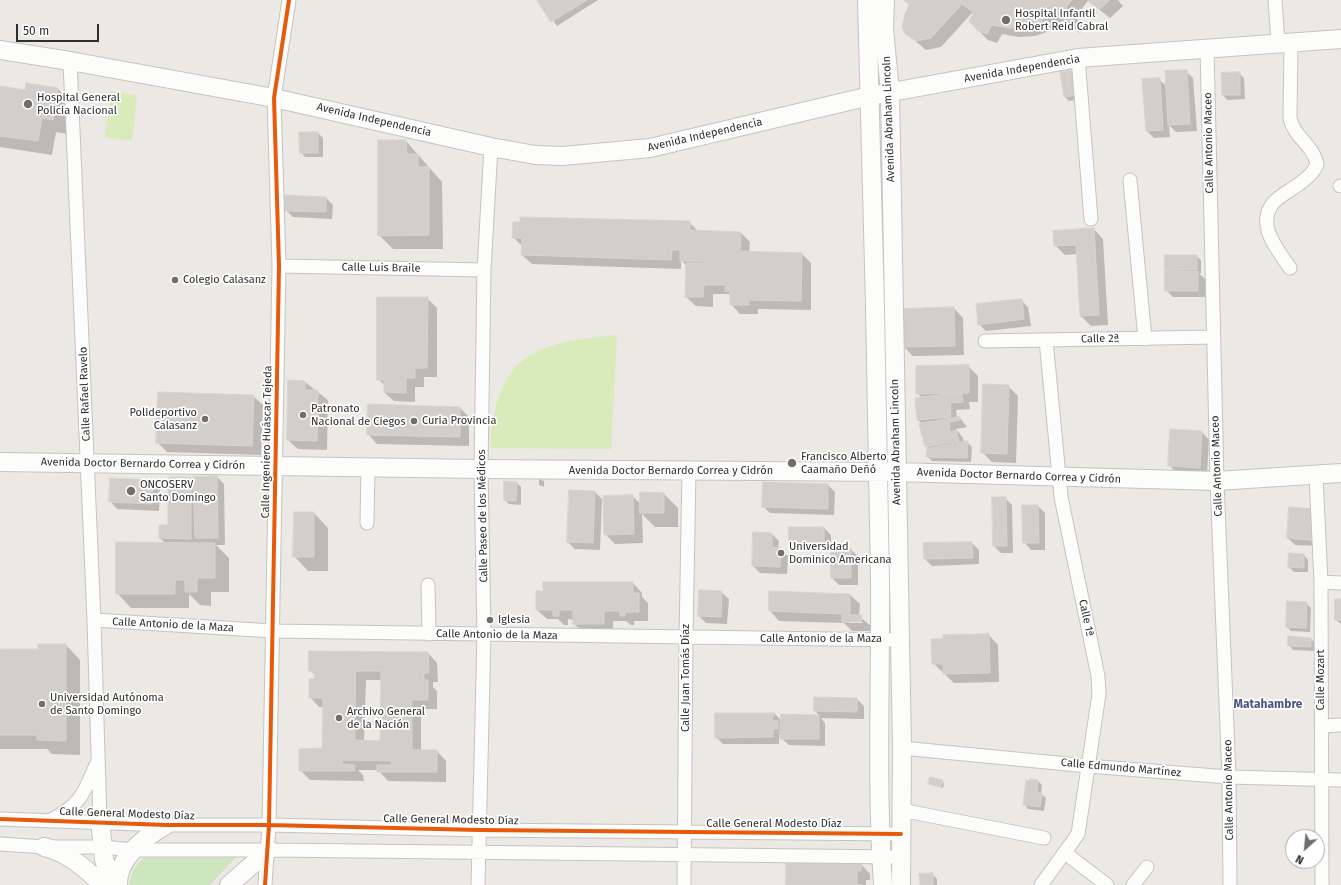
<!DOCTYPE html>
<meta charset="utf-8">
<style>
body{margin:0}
#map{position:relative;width:1341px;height:885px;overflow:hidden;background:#ece8e4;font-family:"Fira Sans",sans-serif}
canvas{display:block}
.north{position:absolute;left:1285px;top:829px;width:40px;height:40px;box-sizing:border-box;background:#fff;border:1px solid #ababab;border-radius:50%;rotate:207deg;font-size:11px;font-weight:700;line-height:16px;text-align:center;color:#2e2e2e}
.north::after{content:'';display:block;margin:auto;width:14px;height:18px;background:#706f6e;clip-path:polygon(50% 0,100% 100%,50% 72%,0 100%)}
.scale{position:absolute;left:16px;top:24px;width:83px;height:18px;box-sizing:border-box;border:2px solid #2e2e2e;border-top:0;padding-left:5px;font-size:12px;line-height:14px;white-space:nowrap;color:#2e2e2e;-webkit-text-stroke:3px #fff;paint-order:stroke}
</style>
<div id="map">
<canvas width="1341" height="885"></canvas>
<div class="north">N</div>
<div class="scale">50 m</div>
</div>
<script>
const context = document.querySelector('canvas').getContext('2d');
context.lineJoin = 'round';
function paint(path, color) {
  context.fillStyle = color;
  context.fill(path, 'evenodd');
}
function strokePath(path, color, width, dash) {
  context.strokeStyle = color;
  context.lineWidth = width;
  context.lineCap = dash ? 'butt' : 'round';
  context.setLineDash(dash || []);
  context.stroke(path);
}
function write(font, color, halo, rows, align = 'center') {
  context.font = font + ' "Fira Sans",sans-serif';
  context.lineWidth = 3.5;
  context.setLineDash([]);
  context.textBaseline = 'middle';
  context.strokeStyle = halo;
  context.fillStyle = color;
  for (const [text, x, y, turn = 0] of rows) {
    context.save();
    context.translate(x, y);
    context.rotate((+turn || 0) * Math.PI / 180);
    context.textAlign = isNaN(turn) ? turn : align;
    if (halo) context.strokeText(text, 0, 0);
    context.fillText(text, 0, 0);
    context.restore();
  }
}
const green = new Path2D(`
 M146 854H239L210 885H129L133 870Z`);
const pitch = new Path2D(`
 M111 91 137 95 132 141 105 137Z
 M617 335 611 449 490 448C492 424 496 390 513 370 537 341 582 339 617 335Z`);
const shadow = new Path2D(`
 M539 0H598L557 26Z
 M906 0H1118L1123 6 1110 18 1088 1 1075 17 1085 27 1080 33 1069 24 1062 21 1050 31 1035 36 1019 37 1002 34 997 43 988 40 978 30 974 14 972 13 941 47 926 50 906 33 910 5Z
 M1186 71 1193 78 1197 131 1176 132 1169 125 1170 137 1154 138 1147 131 1159 79 1166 86Z
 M1061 73 1083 99 1069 101 1065 97Z
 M1239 73 1244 78 1245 99 1227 100 1223 95Z
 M0 87 26 91 57 88 72 103 67 134 56 132 52 155 0 147Z
 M300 133H318L323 138V157H305L301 152Z
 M406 141 442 182 443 249H393L379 235Z
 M326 198 333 205 332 219 293 217 286 210Z
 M689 222 699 232H740L750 242 749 253 802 254 811 263V310L758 309V314H740L731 304 730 294H713V307L696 306 686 297 687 266 681 260V269L532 264 522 255V246L513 237Z
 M1094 229 1103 239 1108 325 1091 326 1081 316 1078 254 1065 255 1055 245Z
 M1196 256 1201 260V273H1199L1205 279V297H1173L1166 290 1169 272 1166 269Z
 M427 298 437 308V377H424V387H415V402L394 401 384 392 385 386 378 379Z
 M1021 300 1028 307 1031 326 986 331 979 324Z
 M954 308 963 318 964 355 913 356 904 347Z
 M968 366 978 376V402H969L970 409 956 410 957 418H960L967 427 956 429 963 438 964 443H968L972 447 971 462 932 461 927 456 928 449 920 424H922L918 420 922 398 917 393Z
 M289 381 305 382 328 400 327 450 298 449 288 440Z
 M1008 386 1018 396 1016 463 992 462 982 452Z
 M253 396 263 405 261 455 167 452 157 442Z
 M460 408 469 417V446L377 444 368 434Z
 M1171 431 1202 432 1209 440 1207 474 1176 472 1169 465Z
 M217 477 224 484 225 545H216L229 558V592H211V606L200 605 189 594V608H131L117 593 165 543 160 538 169 526 171 478H191L194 482Z
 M111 479 153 481 160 488 159 511 117 509 110 501Z
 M539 479 544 481V487L539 485Z
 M517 483 521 487V505L509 504 505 500Z
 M828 485 835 492 834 515 770 513 763 506Z
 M595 492 602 499 600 550 575 549 568 542Z
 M664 494 678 508V527H655L642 514 643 543 615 544 605 534 632 496 641 504Z
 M1005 498 1012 505 1013 553H1001L994 546Z
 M1038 506 1045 513V550H1031L1024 542Z
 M1290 508 1315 510 1322 517 1320 546 1295 545 1288 538ZM1294 537 1318 539V541L1294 539Z
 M314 513 328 528V571H308L294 556Z
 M824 528 831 535V549H850L858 556V585H839L832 578V551H797L790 544Z
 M772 534 779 541 778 548 788 556 787 574 760 573 753 566Z
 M972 543 979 550V564L932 566 925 559Z
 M1304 555 1308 560V572H1294L1289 567Z
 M633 583 642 593V597L648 603V621H634V625H631L626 621H613V633H584L574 624V620L568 619V625H564L558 619H547L537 610Z
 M721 592 729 599 727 624 706 623 699 616Z
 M850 595 860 604 859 616 871 626V631H852L844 623 779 621 770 611ZM848 621H862V623H850Z
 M1341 600V624L1336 620Z
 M1306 603 1311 608 1310 632 1291 631 1287 627Z
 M989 635 998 645 999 682 954 683 933 663Z
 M1311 639 1315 643V651L1293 650 1289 645Z
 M39 645H66L80 660V755L52 754 47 749H0V650H39Z
 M428 653 437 663 438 682H433V687L437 691V709H421V751H437L446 761V782L388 781 378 770H358L363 775 364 781 310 780 300 770 323 749 324 707H319L310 697 315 680V675L310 670ZM366 680H382L381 742H364Z
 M815 698 857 699 864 706V719L821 718 825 723V746L789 745 781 738V735H779V744H723L716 737 775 714 782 721V715L820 716 815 711Z
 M942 781 944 783 943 788 929 784Z
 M1038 781 1042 785 1041 794 1046 798 1044 811 1028 809 1024 804Z
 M861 864 870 874V880H866V885H787Z
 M932 874 937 879V885H921Z`);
const building = new Path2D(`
 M537 0H587L551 22Z
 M904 0H1072L1066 7 1076 17 1070 25 1059 14 1052 12 1040 22 1026 27 1009 28 992 25 987 34 978 31 969 21 974 13 962 4 931 38 916 41 905 34 902 27 905 14 909 5Z
 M1088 0H1110L1100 9Z
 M1075 70 1079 95 1071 96 1067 71Z
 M1187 70 1190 124 1168 125 1165 71Z
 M1067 71 1071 96 1064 97 1060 72Z
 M1240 72V95H1222L1221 73Z
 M1160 78 1163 130 1146 131 1142 79Z
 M26 83 58 88 53 120 42 118 38 141 0 136V86L25 90Z
 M299 132H318V153H300Z
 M378 140H406L407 154H418V167H429V235L378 236Z
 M285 195 326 197V212L285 211Z
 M520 217 690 221V230L741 232 740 251 802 253 801 301 749 300V305H730V291H725L726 285H704L703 297H685L686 263H704V261H680V250H672L671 260 521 255 522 238H512L513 222H520Z
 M1094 228 1099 315 1080 316 1076 245 1054 246 1053 231Z
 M1165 255H1197V269L1165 270Z
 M1165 271H1198V291H1165Z
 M377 297H428L427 368H415V378H406V393L384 392V380H377Z
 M1022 299 1024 319 978 325 976 304Z
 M954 307 955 346 903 347 902 309Z
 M969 365V393L916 394V366Z
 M288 380 305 381V390H318L317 441 287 440Z
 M983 384 1009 385 1007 454 981 453Z
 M158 392 254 395 252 446 156 443Z
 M962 393 963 402 950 403 951 417 917 420 915 398Z
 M368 404 460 407V437L367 435Z
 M960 417V420L949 422 950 432 956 430 959 441 925 447 919 424Z
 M1170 429 1202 431 1200 468 1168 466Z
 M968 441 967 458 926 457 927 449Z
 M217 476 218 538H195L193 477Z
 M170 477H191V539L159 538V525H168V481Z
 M110 478 153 480 152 504 109 502Z
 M504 481 517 482 516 501 504 500Z
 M763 482 828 484V509L762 507Z
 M569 490 595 491 593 543 567 542Z
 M640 492 664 493V513H640Z
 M633 495 634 534 604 535 603 496Z
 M992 497H1006L1007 546H993Z
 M1022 505H1038L1039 543H1023Z
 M1289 507 1315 509 1313 540 1287 538Z
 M294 512H314V557H293Z
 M789 527H824V544L789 545Z
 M753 532 772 533V547L781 548 780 567 752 566Z
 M116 542 215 543V578H197V592H185V580H175V594H116Z
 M972 542 973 558 924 559 923 543Z
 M831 548H851V578H831Z
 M1289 553 1304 554V568L1288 567Z
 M543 582H633V593H639V612H625V616H620V611H604V624H573V610H559V616H553V610H536V591H543Z
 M699 590 722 591 721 617 698 616Z
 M769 591 850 594V615H862L861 622H842V614L769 611Z
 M1335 599H1341V620H1335Z
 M1287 601 1307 602 1306 628 1286 627Z
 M989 634 990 673 943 674V664H932L931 639H943V635Z
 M1288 636 1311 638V647L1288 646Z
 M38 644H66V741L37 740V735H0V649H38Z
 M309 651 428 652 429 673H424V680H428V700H412V750H437V772H377V765H391L392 761 342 760V764L354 765 355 771H299V749L322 748 323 698H309V679H314V671H309ZM356 671H381L380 741 355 740Z
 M814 697 857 698V712L814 711Z
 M715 713H775L771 720 778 721V729H773V737L715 738Z
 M781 714 819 715V739H780Z
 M930 777 943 780 941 787 928 784Z
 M1030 779 1038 780 1037 792 1042 793 1040 807 1023 805 1026 780 1030 781Z
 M786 863H861V871H857V884L862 885H786Z
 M933 873V885H920L919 874Z`);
const street = new Path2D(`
 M1275 0 1278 43
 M1207 48 1217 481 1229 777 1230 885
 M1078 58 1091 219
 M70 61 94 620 100 821
 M1130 180 1145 339
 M1340 186H1341
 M279 266 484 270
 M1290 268C1277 249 1255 224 1274 202 1281 195 1291 190 1299 184 1307 178 1314 173 1317 164 1313 144 1294 138 1290 118L1291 42
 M985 341 1214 337
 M1316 476 1321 582 1322 885
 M367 523 368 467
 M1321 582 1341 583
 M428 585 429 634
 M94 620 273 631 900 640
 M1322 726 1341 725
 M902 748 1088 766 1229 777 1341 780
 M901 810 1044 838
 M0 819 166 825H269L479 830 901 834
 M51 820C81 804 83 795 96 765
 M0 844 44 847H102L134 850H269L900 857
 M1065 853 1107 885
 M265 885 269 825 279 266 274 98 289 0
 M478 885 484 634 481 469 484 270 491 147
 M684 885 686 638 689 471
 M1041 885 1078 834 1099 694 1098 676 1061 497 1046 340
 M1133 885 1147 867`);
const secondary = new Path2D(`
 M867 0C873 193 877 385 880 578 881 680 876 783 883 885
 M885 0 884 29 890 92 902 748 901 885
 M0 50 70 61 274 98 491 147 535 155 563 156 650 148 870 96 1078 58 1341 39
 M0 462 481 469 896 472 1217 481 1341 473
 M100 821 104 859 111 885
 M44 847C67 852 86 869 103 885
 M118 885C117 858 145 837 166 825
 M229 885 269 850`);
const cycleway = new Path2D(`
 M0 819 166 825H269L479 830 901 834
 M265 885 269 825 279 266 274 98 289 0`);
const markers = [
 [1006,20,5,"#706f6e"],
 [28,104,5,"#706f6e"],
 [175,280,4,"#706f6e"],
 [303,415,4,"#706f6e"],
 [205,419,4,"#706f6e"],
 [414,421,4,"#706f6e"],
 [792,463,5,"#706f6e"],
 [131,491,5,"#706f6e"],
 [781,553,4,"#706f6e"],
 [490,620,4,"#706f6e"],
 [42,704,4,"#706f6e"],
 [339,718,4,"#706f6e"]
];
const poiNames = [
 ["Hospital Infantil",1015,14],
 ["Robert Reid Cabral",1015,27],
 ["Hospital General",37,98],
 ["Policia Nacional",37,111],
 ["Colegio Calasanz",183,280],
 ["Patronato",311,409],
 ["Nacional de Ciegos",311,422],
 ["Polideportivo",197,413,"right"],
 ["Calasanz",197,426,"right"],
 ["Curia Provincia",422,421],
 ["Francisco Alberto",801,457],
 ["Caamaño Deñó",801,470],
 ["ONCOSERV",140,485],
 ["Santo Domingo",140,498],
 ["Universidad",789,547],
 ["Dominico Americana",789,560],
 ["Iglesia",498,620],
 ["Universidad Autónoma",50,698],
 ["de Santo Domingo",50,711],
 ["Archivo General",347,712],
 ["de la Nación",347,725]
];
const streetNames = [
 ["Avenida Independencia",1022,69,-10],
 ["Avenida Abraham Lincoln",889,119,-92],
 ["Avenida Independencia",374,120,13],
 ["Avenida Independencia",705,135,-13],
 ["Calle Antonio Maceo",1209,143,-91],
 ["Calle Luis Braile",381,268,1],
 ["Calle 2ª",1100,339,-1],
 ["Calle Rafael Ravelo",85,394,-92],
 ["Calle Ingeniero Huáscar Tejeda",267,442,-89],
 ["Avenida Abraham Lincoln",896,442,-91],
 ["Avenida Doctor Bernardo Correa y Cidrón",143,464,1],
 ["Calle Antonio Maceo",1217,466,-92],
 ["Avenida Doctor Bernardo Correa y Cidrón",671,471],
 ["Avenida Doctor Bernardo Correa y Cidrón",1019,476,2],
 ["Calle Paseo de los Médicos",483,516,-91],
 ["Calle 1ª",1086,618,78],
 ["Calle Antonio de la Maza",173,625,3],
 ["Calle Antonio de la Maza",497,635,1],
 ["Calle Antonio de la Maza",821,639],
 ["Calle Juan Tomás Díaz",686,678,-90],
 ["Calle Mozart",1321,680,-90],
 ["Calle Edmundo Martínez",1121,768,5],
 ["Calle Antonio Maceo",1229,790,-91],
 ["Calle General Modesto Díaz",127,814,2],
 ["Calle General Modesto Díaz",451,820,1],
 ["Calle General Modesto Díaz",774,824]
];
const neighbourhoodNames = [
 ["Matahambre",1268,705]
];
paint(green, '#cee6be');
paint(pitch, '#d9eabb');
paint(shadow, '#0003');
paint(building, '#d1cecb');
strokePath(building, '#d7d4d0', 1);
strokePath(street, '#c5c4c5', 15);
strokePath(secondary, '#c5c4c5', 20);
strokePath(street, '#fcfcfb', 13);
strokePath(secondary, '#fcfcfb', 18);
strokePath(cycleway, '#e8590c', 4);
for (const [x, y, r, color] of markers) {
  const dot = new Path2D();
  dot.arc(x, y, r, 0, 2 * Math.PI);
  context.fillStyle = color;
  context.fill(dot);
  strokePath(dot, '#fff', 1.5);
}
write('11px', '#2e2e2e', '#fff', poiNames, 'left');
write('11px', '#2e2e2e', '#fff', streetNames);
write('bold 12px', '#4d5680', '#fff', neighbourhoodNames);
</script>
